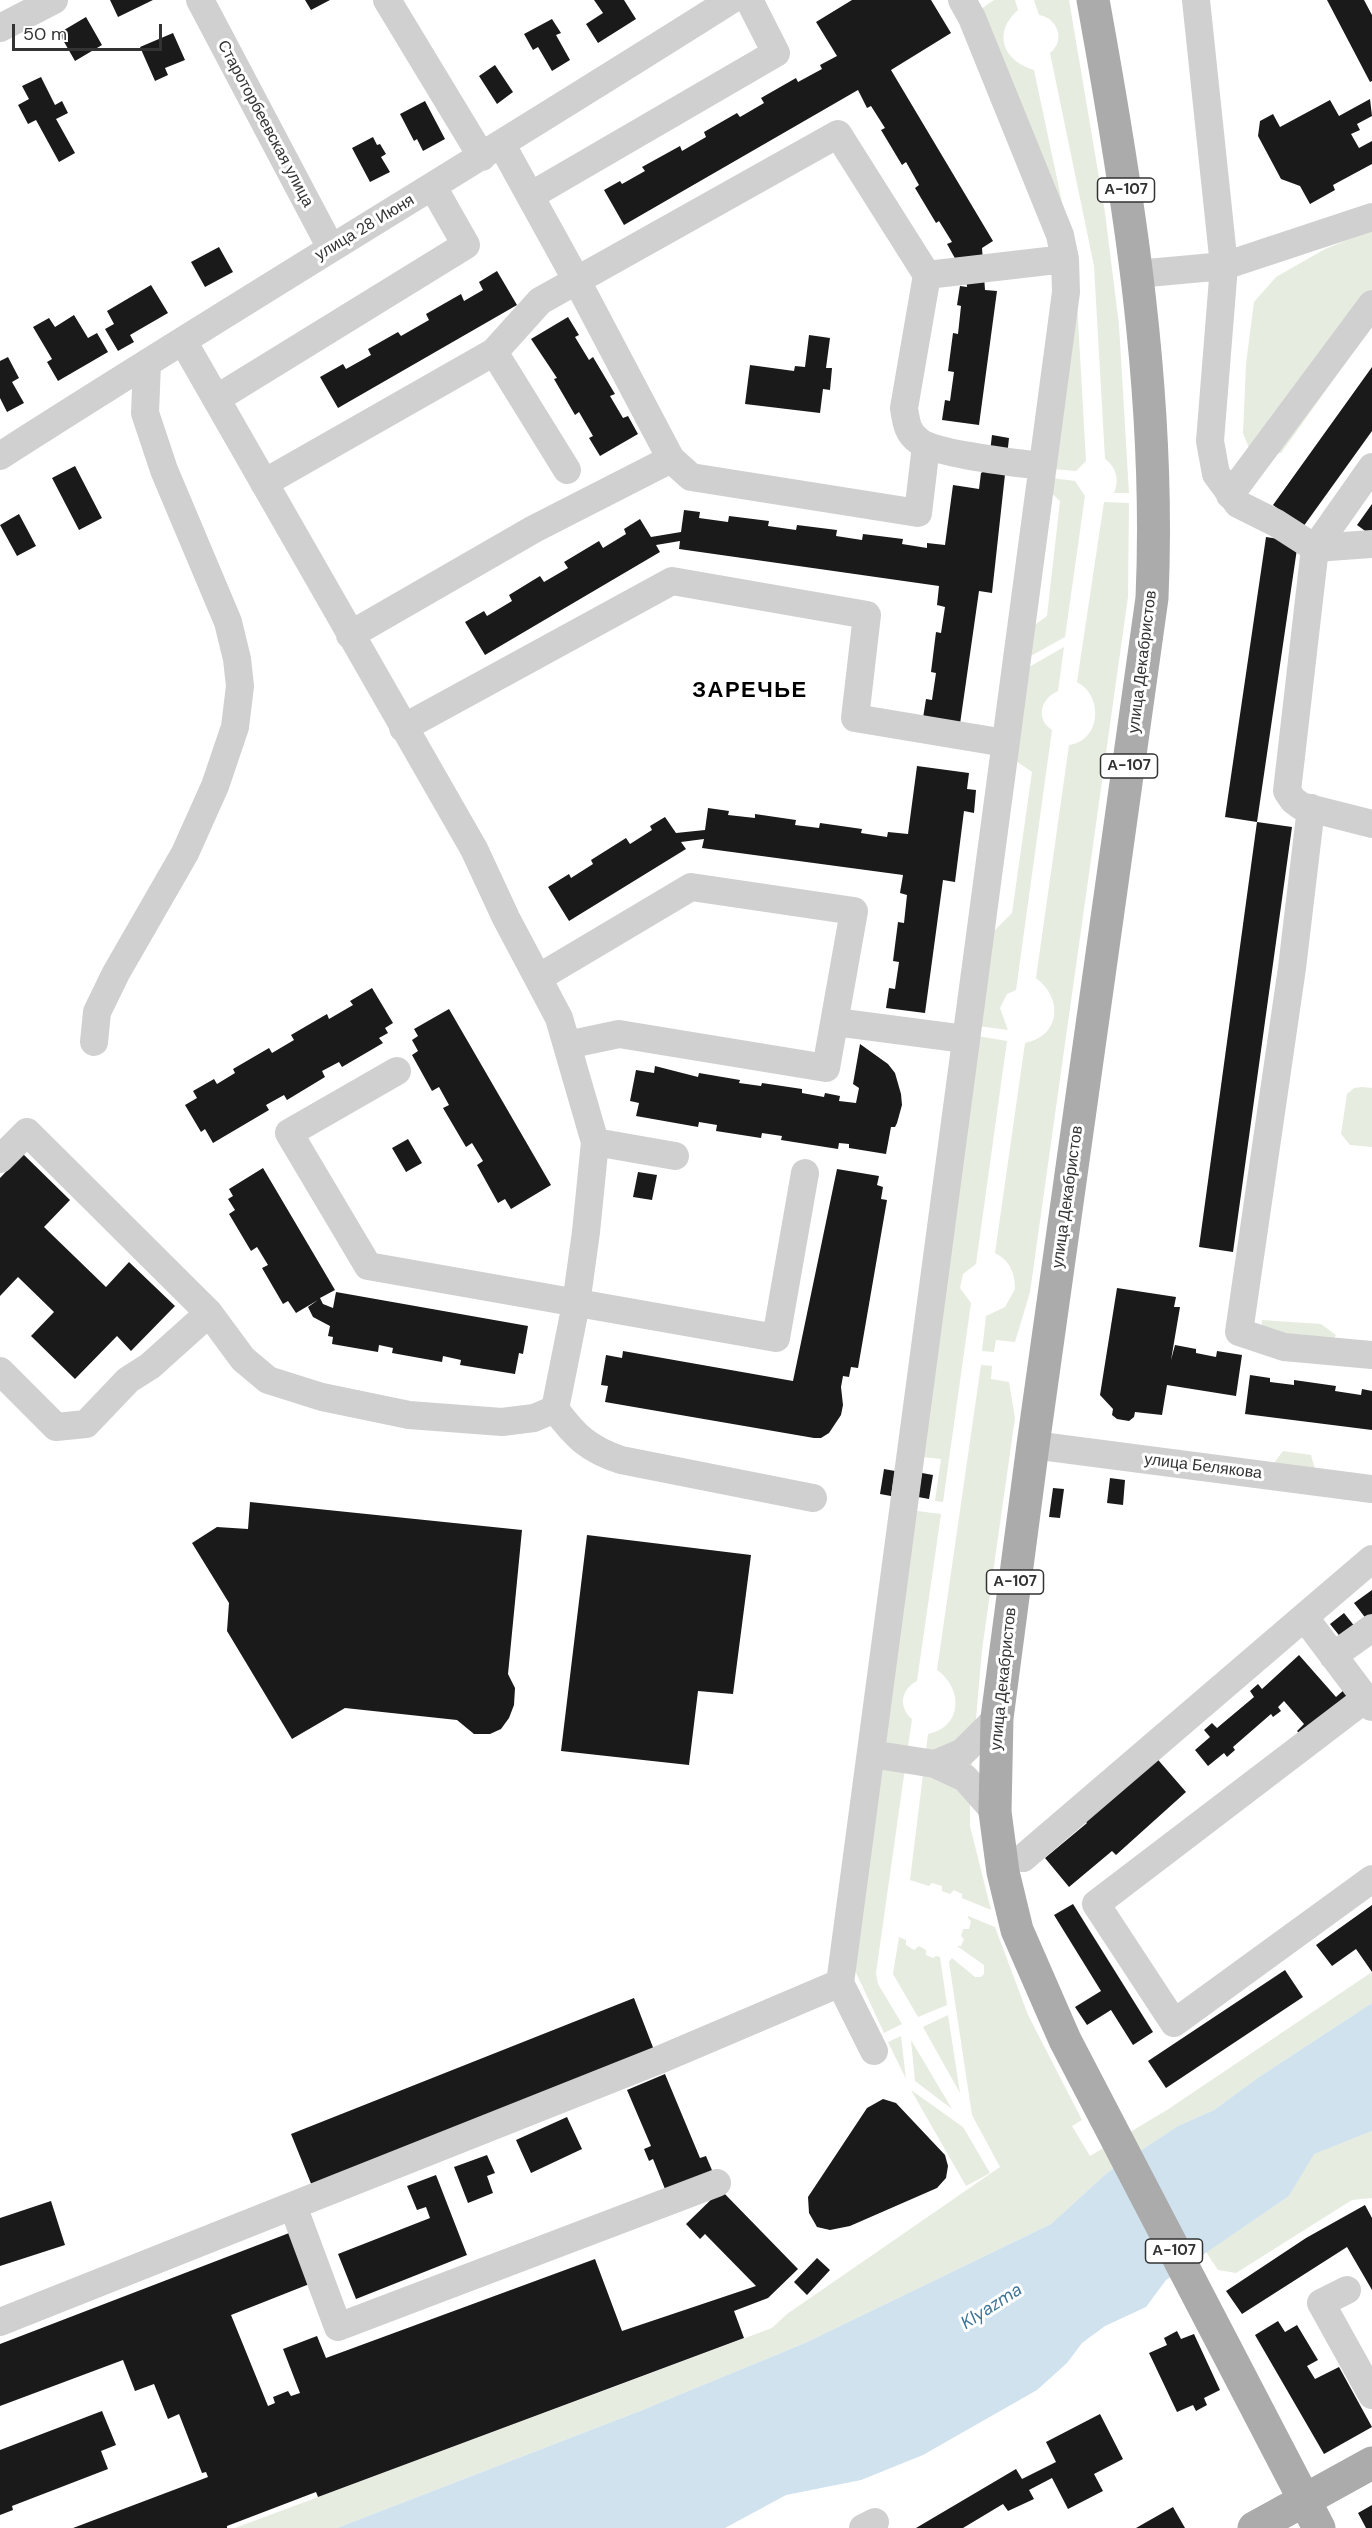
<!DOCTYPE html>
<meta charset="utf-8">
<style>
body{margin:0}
#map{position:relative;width:1372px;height:2528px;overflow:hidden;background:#fff;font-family:"DM Sans",sans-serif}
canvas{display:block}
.scale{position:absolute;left:12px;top:24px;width:150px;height:27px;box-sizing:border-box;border:3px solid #333;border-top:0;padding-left:8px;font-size:18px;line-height:21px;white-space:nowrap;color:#333;-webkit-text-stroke:4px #fff;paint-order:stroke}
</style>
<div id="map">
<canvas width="1372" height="2528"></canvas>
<div class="scale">50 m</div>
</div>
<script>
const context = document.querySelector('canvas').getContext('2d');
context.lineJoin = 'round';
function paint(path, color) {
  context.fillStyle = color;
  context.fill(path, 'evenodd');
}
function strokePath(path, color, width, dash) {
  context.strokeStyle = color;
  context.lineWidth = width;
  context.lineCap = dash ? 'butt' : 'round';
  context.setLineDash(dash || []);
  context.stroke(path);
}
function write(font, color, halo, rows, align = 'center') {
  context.font = font + ' "DM Sans",sans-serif';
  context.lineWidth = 6;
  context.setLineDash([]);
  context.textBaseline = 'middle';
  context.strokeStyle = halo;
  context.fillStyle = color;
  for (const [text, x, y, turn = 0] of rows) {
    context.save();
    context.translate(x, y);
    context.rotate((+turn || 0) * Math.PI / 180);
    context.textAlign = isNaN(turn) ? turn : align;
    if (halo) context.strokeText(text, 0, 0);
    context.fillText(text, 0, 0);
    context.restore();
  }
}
const green = new Path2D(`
 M994 0H1015L1018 10C992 33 1003 61 1034 70L1070 240 978 11Z
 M1034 0H1069L1105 213 1119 325 1129 493H1114C1120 480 1116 467 1105 459L1094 266 1050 53C1066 41 1058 18 1039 15Z
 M1372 230V326L1281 453 1253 458 1243 433 1246 364 1254 302 1276 277 1325 249Z
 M1075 267 1086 461 1076 471 1053 469Z
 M1052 478 1075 481 1085 496 1065 637 1029 657 1033 626 1047 616 1060 501 1050 492Z
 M1104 502 1129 503 1128 597 1030 1292 1015 1342 996 1340 994 1352 982 1351 986 1316 1005 1307 1015 1289C1015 1274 1010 1260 995 1253L1025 1043C1061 1036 1063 998 1036 978L1069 745C1101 741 1104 696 1077 682Z
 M1064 647 1058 691C1041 698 1035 719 1052 730L1016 990 1007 994 1000 1008 1008 1030 978 1026 993 932 1012 913 1032 772 1016 761 1029 667Z
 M977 1036 1007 1041 976 1264 963 1274 960 1288 971 1303 943 1502 935 1501 941 1459 922 1457Z
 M1362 1087 1372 1088V1147L1350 1145 1341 1134 1347 1094 1354 1088Z
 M1262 1320 1321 1324 1336 1335 1332 1341 1261 1333Z
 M981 1365 992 1366 991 1379 1009 1382 1015 1418 982 1650 970 1787V1826L991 1910 962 1898V1894L954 1890 950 1894 942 1891V1886L932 1883 929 1886 910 1880 928 1734C963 1727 963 1688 937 1670Z
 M1283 1451 1311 1455 1315 1469 1274 1463Z
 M917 1511 941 1514 917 1681C901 1689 898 1707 912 1719L876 1973 878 1984 902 2024 884 2033 853 1966Z
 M968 1916 995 1927 1028 2015 1082 2120 1072 2126 1090 2156 1167 2110 1372 1972V2003L1259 2077 1214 2110 1178 2126 1108 2172 1051 2224 805 2343 640 2411 337 2528H235L772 2328 787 2314 1000 2167 972 2115 949 1962 952 1958 975 1977H981L984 1974V1965L957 1946H961L964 1939 961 1936 963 1929H969L971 1921 968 1918Z
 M899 1937 906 1940V1945L914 1950 919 1946 926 1950V1955L933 1958 936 1956 940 1957 947 2005 918 2017 893 1974Z
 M948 2015 960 2093 923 2027Z
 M901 2036 906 2079 888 2042Z
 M911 2040 952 2109 915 2081Z
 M911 2090 963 2127 990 2173 966 2186Z
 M1372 2131V2198L1352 2200 1236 2273 1218 2270 1206 2252 1289 2196 1313 2154Z`);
const water = new Path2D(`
 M1372 2003V2131L1314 2154 1289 2196 1166 2280 1146 2307 1105 2326 1082 2343 1067 2363 1037 2390 923 2455 861 2480 786 2495 725 2528H337L640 2411 805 2343 1051 2224 1108 2172 1178 2126 1214 2110 1259 2077Z`);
const building = new Path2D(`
 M110 0H153L118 17Z
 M305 0H330L311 10Z
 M594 0H624L636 19 598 43 586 24 603 13Z
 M852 0H931L951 33 891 70 993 241 982 248 985 290 997 291 979 425 942 420 945 400 950 401 954 372 948 371 953 333 958 334 961 306 957 305 960 286 967 287 965 258 957 262 947 244 952 242 939 221 936 223 915 188 919 185 906 162 902 165 881 130 885 128 871 106 867 108 858 90 624 225 604 190 620 181 622 184 645 171 642 167 680 146 682 151 706 137 704 132 737 113 740 117 764 103 761 98 796 78 798 82 822 69 820 65 837 56 816 22Z
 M1327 0H1364L1372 15V81L1370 82Z
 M86 17 102 45 75 61 59 33Z
 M552 19 561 33 556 35 570 60 552 71 538 47 533 50 524 34Z
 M173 33 185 60 165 68 168 75 155 81 140 47Z
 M495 65 513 92 497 104 479 76Z
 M41 77 55 105 62 101 68 113 56 119 75 153 59 162 36 120 28 124 18 105 29 99 22 86Z
 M1370 99 1372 116 1357 124 1360 130 1351 134 1359 148 1372 141V164L1333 185 1335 190 1310 204 1300 186 1281 179 1258 136 1260 121 1273 114 1280 127 1330 100 1339 116Z
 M425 101 445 139 423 151 417 139 414 141 400 114Z
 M373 137 377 145 380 144 386 154 381 157 390 172 370 182 352 148Z
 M219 247 233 272 205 287 191 262Z
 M497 271 517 305 338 408 320 377 343 364 346 369 371 355 368 349 398 332 401 336 429 320 426 314 461 294 464 301 483 290 479 282Z
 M151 285 168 313 130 335 134 342 118 351 105 329 114 324 107 311Z
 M74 315 88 338 97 333 108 352 58 381 47 362 52 359 33 327 49 318 55 327Z
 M568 317 579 335 575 337 589 360 593 357 615 394 610 396 623 418 628 416 638 434 600 456 589 438 593 436 579 412 575 415 554 379 557 378 531 339Z
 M809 335 830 338 826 368H832L830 390 823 389 820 413 745 404 750 365 794 371 795 366 805 367Z
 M8 357 19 378 12 382 24 403 7 412 0 398V361Z
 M1372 367V431L1303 527 1273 505Z
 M992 435 1009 438 992 593 979 591 960 724 923 718 926 699 932 700 936 673 931 672 936 632 941 633 945 607 937 605 939 586 679 549 680 541 656 545 660 552 485 655 465 622 484 611 487 616 512 601 509 595 540 576 544 582 568 568 564 562 599 541 603 548 626 534 624 529 640 519 651 537 681 532 684 510 700 512 699 518 728 522 729 516 769 521 768 526 796 530 797 525 837 530 836 536 862 540 863 534 903 539 902 544 927 548V543L945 545 953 485 979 489 981 473 988 469Z
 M75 466 102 518 79 530 52 478Z
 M1372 504V536L1357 525Z
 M19 514 36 546 17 556 0 525Z
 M1266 537 1298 542 1257 822 1225 817Z
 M917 766 969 773 967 789 976 790 974 813 964 811 955 882 943 880 925 1013 886 1008 889 988 895 989 899 962 893 961 898 922 904 923 907 895 900 893 903 875 702 848 704 839 681 842 686 849 569 921 548 887 569 874 571 878 593 864 591 860 626 838 630 844 652 830 650 826 665 817 676 833 705 830 708 808 729 811 728 815 755 818V814L796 820 795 825 819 828 820 823 862 829 861 833 887 837 888 832 908 834Z
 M1257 822 1292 827 1233 1252 1199 1247Z
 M372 988 393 1023 385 1028 388 1033 379 1038 383 1043 342 1067 339 1062 322 1071 325 1077 287 1100 284 1095 266 1105 269 1110 213 1143 205 1129 201 1132 185 1105 197 1098 193 1091 214 1079 217 1084 235 1073 233 1069 269 1048 272 1053 294 1040 291 1035 327 1014 329 1019 353 1005 350 1001Z
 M449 1009 551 1185 511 1209 505 1199 498 1203 477 1165 483 1161 472 1143 466 1147 443 1108 449 1105 439 1087 432 1091 412 1055 418 1051 412 1040 418 1036 414 1029Z
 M860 1044 888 1064 895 1073 901 1094 902 1105 897 1123 895 1127H891L886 1154 849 1148V1144L839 1143 838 1149 781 1140 782 1136 762 1133 761 1138 716 1131 717 1125 699 1122 698 1127 636 1116 639 1103 630 1101 636 1070 654 1073 655 1066 698 1077 699 1073 740 1080 739 1083 761 1086 762 1083 802 1089V1093L824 1097 825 1093 840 1096 839 1101 856 1103 859 1088 853 1084Z
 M408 1139 422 1163 406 1172 392 1148Z
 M23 1154 70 1200 44 1227 106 1287 129 1262 175 1306 131 1351 117 1336 75 1379 31 1336 54 1312 18 1277 0 1296V1178Z
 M263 1168 335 1290 320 1298 323 1304 333 1308 336 1292 528 1326 523 1354 519 1353 515 1374 460 1365 461 1360 443 1356 442 1362 392 1353 393 1348 379 1345 378 1352 332 1344 333 1337 328 1336 330 1326 313 1317 308 1307 318 1300 296 1313 288 1301 283 1304 262 1268 268 1265 257 1247 251 1251 229 1214 235 1210 228 1199 233 1196 229 1189Z
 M837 1169 879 1176 877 1185 883 1187 881 1199 887 1200 858 1368 851 1367 849 1377 843 1376 841 1387 843 1405 841 1415 829 1433 821 1438H814L605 1402 608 1386 601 1385 606 1355 622 1358 623 1351 793 1381Z
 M638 1172 657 1175 652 1200 633 1197Z
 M1117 1288 1176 1297 1174 1307H1180L1171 1360 1175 1345 1196 1349V1353L1216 1357 1217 1351 1242 1355 1236 1396 1167 1385 1162 1415 1135 1412 1134 1417 1129 1421 1117 1419 1112 1415 1113 1409 1100 1395Z
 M1250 1375 1270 1378V1382L1294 1385V1380L1336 1386 1335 1391 1361 1395 1362 1389 1372 1391V1430L1245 1414Z
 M884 1469 895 1471 891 1496 880 1494Z
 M922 1473 933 1475 929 1499 918 1497Z
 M1110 1478 1125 1480 1123 1505 1107 1503Z
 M1053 1488 1064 1489 1060 1518 1049 1517Z
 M250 1502 522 1530 508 1674 515 1688 514 1705 509 1718 501 1729 490 1734H474L457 1720 345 1708 292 1739 227 1631 229 1603 192 1543 217 1527 248 1529Z
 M587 1535 751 1555 733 1694 698 1691 689 1765 561 1751Z
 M1372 1590V1616L1367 1620 1354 1603Z
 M1344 1613 1356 1628 1342 1639 1330 1624Z
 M1299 1655 1336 1697 1345 1689 1354 1700 1307 1742 1297 1731 1304 1724 1284 1701 1278 1707 1281 1711 1273 1717 1271 1714 1233 1747 1235 1750 1227 1757 1224 1753 1208 1766 1195 1750 1210 1737 1204 1730 1212 1723 1217 1728 1254 1697 1250 1691 1258 1684 1262 1689Z
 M1153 1754 1186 1792 1116 1855 1112 1851 1069 1887 1045 1858 1087 1823 1082 1818Z
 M1073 1904 1153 2032 1133 2045 1111 2010 1087 2025 1075 2007 1101 1991 1054 1915Z
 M1372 1905V1972L1356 1949 1332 1966 1316 1945Z
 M1285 1970 1303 1997 1166 2088 1148 2061Z
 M634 1998 654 2050 312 2186 291 2134Z
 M665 2074 700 2158 706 2156 714 2175 667 2194 653 2159 649 2161 644 2149 651 2146 627 2090Z
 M883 2099 896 2103 945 2155 948 2166 946 2178 937 2188 850 2226 830 2230 817 2227 809 2213 808 2197 867 2108Z
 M567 2117 582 2149 531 2173 516 2140Z
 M487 2155 495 2173 487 2176 493 2193 468 2203 454 2167Z
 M436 2175 467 2255 356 2299 338 2254 430 2218 426 2207 417 2210 407 2186Z
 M721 2190 798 2269 768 2298 734 2311 744 2338 318 2497 316 2492 227 2526V2528H73L208 2477 206 2472 202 2473 179 2414 168 2419 154 2384 135 2391 123 2360 0 2406V2344L297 2230 317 2281 231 2315 268 2406 275 2403 273 2397 288 2391 291 2396 300 2393 283 2349 317 2336 326 2358 595 2259 622 2331 756 2286 705 2234 700 2239 686 2224Z
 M51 2201 65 2245 0 2266V2218Z
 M1365 2205 1372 2218V2290L1347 2247 1242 2314 1226 2291 1306 2238Z
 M817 2258 830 2270 807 2295 794 2282Z
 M1278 2321 1285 2332 1297 2325 1318 2360 1307 2366 1315 2379 1339 2367 1372 2427 1324 2454 1255 2335Z
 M1177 2331 1181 2339 1194 2334 1220 2390 1204 2398 1207 2405 1196 2411 1193 2405 1177 2412 1149 2353 1167 2345 1164 2338Z
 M102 2411 116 2445 101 2451 108 2469 12 2506 13 2510 0 2515V2450Z
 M1100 2414 1123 2459 1094 2474 1103 2491 1068 2509 1052 2478 1029 2490 1034 2499 1008 2511 1003 2504 963 2528H916L1016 2469 1022 2479 1056 2462 1046 2442Z
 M1372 2505V2528H1366L1358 2513Z
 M1173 2507 1185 2528H1136Z`);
const minor = new Path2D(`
 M200 0 331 248
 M387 0 482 157
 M1196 0 1224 266 1210 441 1216 474 1238 504 1276 523 1315 548 1287 791 1293 800 1301 806 1372 824
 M0 28 54 0
 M502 145 577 281 671 459 691 477 918 513 926 446
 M530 196 776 53 749 0
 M1137 274 1224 266 1372 217
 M927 275 1065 259
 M183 341 474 849 506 918 559 1018 595 1142 586 1232 576 1304 555 1409C575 1436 588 1449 621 1460L813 1498
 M494 352 567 470
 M216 399 466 245 433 187
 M0 456C242 301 488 154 731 0
 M264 483 494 352 540 301 838 134 927 275 904 408C906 421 907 433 919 441 935 454 1018 463 1042 466
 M1230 495 1372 304
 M1315 548 1372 467
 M1315 548 1372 544
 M350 635 534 529 671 459
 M403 728 672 581 867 615 855 718 1005 743
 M1311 808 1292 968 1239 1332 1284 1347 1372 1355
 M538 978 691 887 854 911 826 1068 619 1034 567 1045
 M835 1022 965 1039
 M94 1042 97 1012 116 973 185 853 215 786 235 727 240 686 237 659 228 622 164 470 145 413 147 364
 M397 1071 289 1133 368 1266 776 1338 805 1173
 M595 1142 675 1156
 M0 1159 27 1132 209 1313 243 1359 268 1380 322 1397 409 1415 502 1422 534 1418 555 1409
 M0 1371 56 1427 86 1424 128 1380 150 1366 209 1313
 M1033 1445 1372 1489
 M1372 1559 1310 1612 1308 1622 1372 1707
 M1333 1656 1372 1628
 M1365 1699 1096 1904 1174 2023 1372 1879
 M871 1754 935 1764 965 1778 995 1812
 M935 1764 963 1752 997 1718
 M1023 1858 1310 1612
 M874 2051 840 1983 1066 292 1065 259 1060 235 972 18 962 0
 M293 2206 338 2327 717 2183
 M1347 2290 1321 2303 1372 2395
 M0 2322 659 2060 840 1983
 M863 2528 875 2522`);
const major = new Path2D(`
 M1093 0C1129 198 1161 396 1152 598L1033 1445 997 1718 995 1812 1003 1872 1017 1930 1065 2040 1319 2528
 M1254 2528 1372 2463`);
const shields = [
 [1126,190,57],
 [1129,766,57],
 [1015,1582,57],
 [1174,2251,57]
];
const shieldNames = [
 ["А-107",1126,190],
 ["А-107",1129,766],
 ["А-107",1015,1582],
 ["А-107",1174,2251]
];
const streetNames = [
 ["Староторбеевская улица",265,124,62],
 ["улица 28 Июня",365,228,-31],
 ["улица Декабристов",1143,662,-83],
 ["улица Декабристов",1068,1197,-82],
 ["улица Белякова",1203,1467,7],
 ["улица Декабристов",1004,1679,-84]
];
const waterNames = [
 ["Klyazma",992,2307,-33]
];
const districtNames = [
 ["ЗАРЕЧЬЕ",750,691]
];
paint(green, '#e6ecdf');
paint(water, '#cfe2ee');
paint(building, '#1a1a1a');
strokePath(minor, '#d0d0d0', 28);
strokePath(major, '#ababab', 33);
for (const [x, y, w] of shields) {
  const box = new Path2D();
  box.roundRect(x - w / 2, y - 12, w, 24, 4.5);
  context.fillStyle = '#fff';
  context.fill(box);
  strokePath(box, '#333', 1.5);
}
write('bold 15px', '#333', null, shieldNames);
write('16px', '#333', '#fff', streetNames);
write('italic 18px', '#3f7597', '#fff', waterNames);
context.letterSpacing = '1.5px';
write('bold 22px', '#000', '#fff', districtNames);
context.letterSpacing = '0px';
</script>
